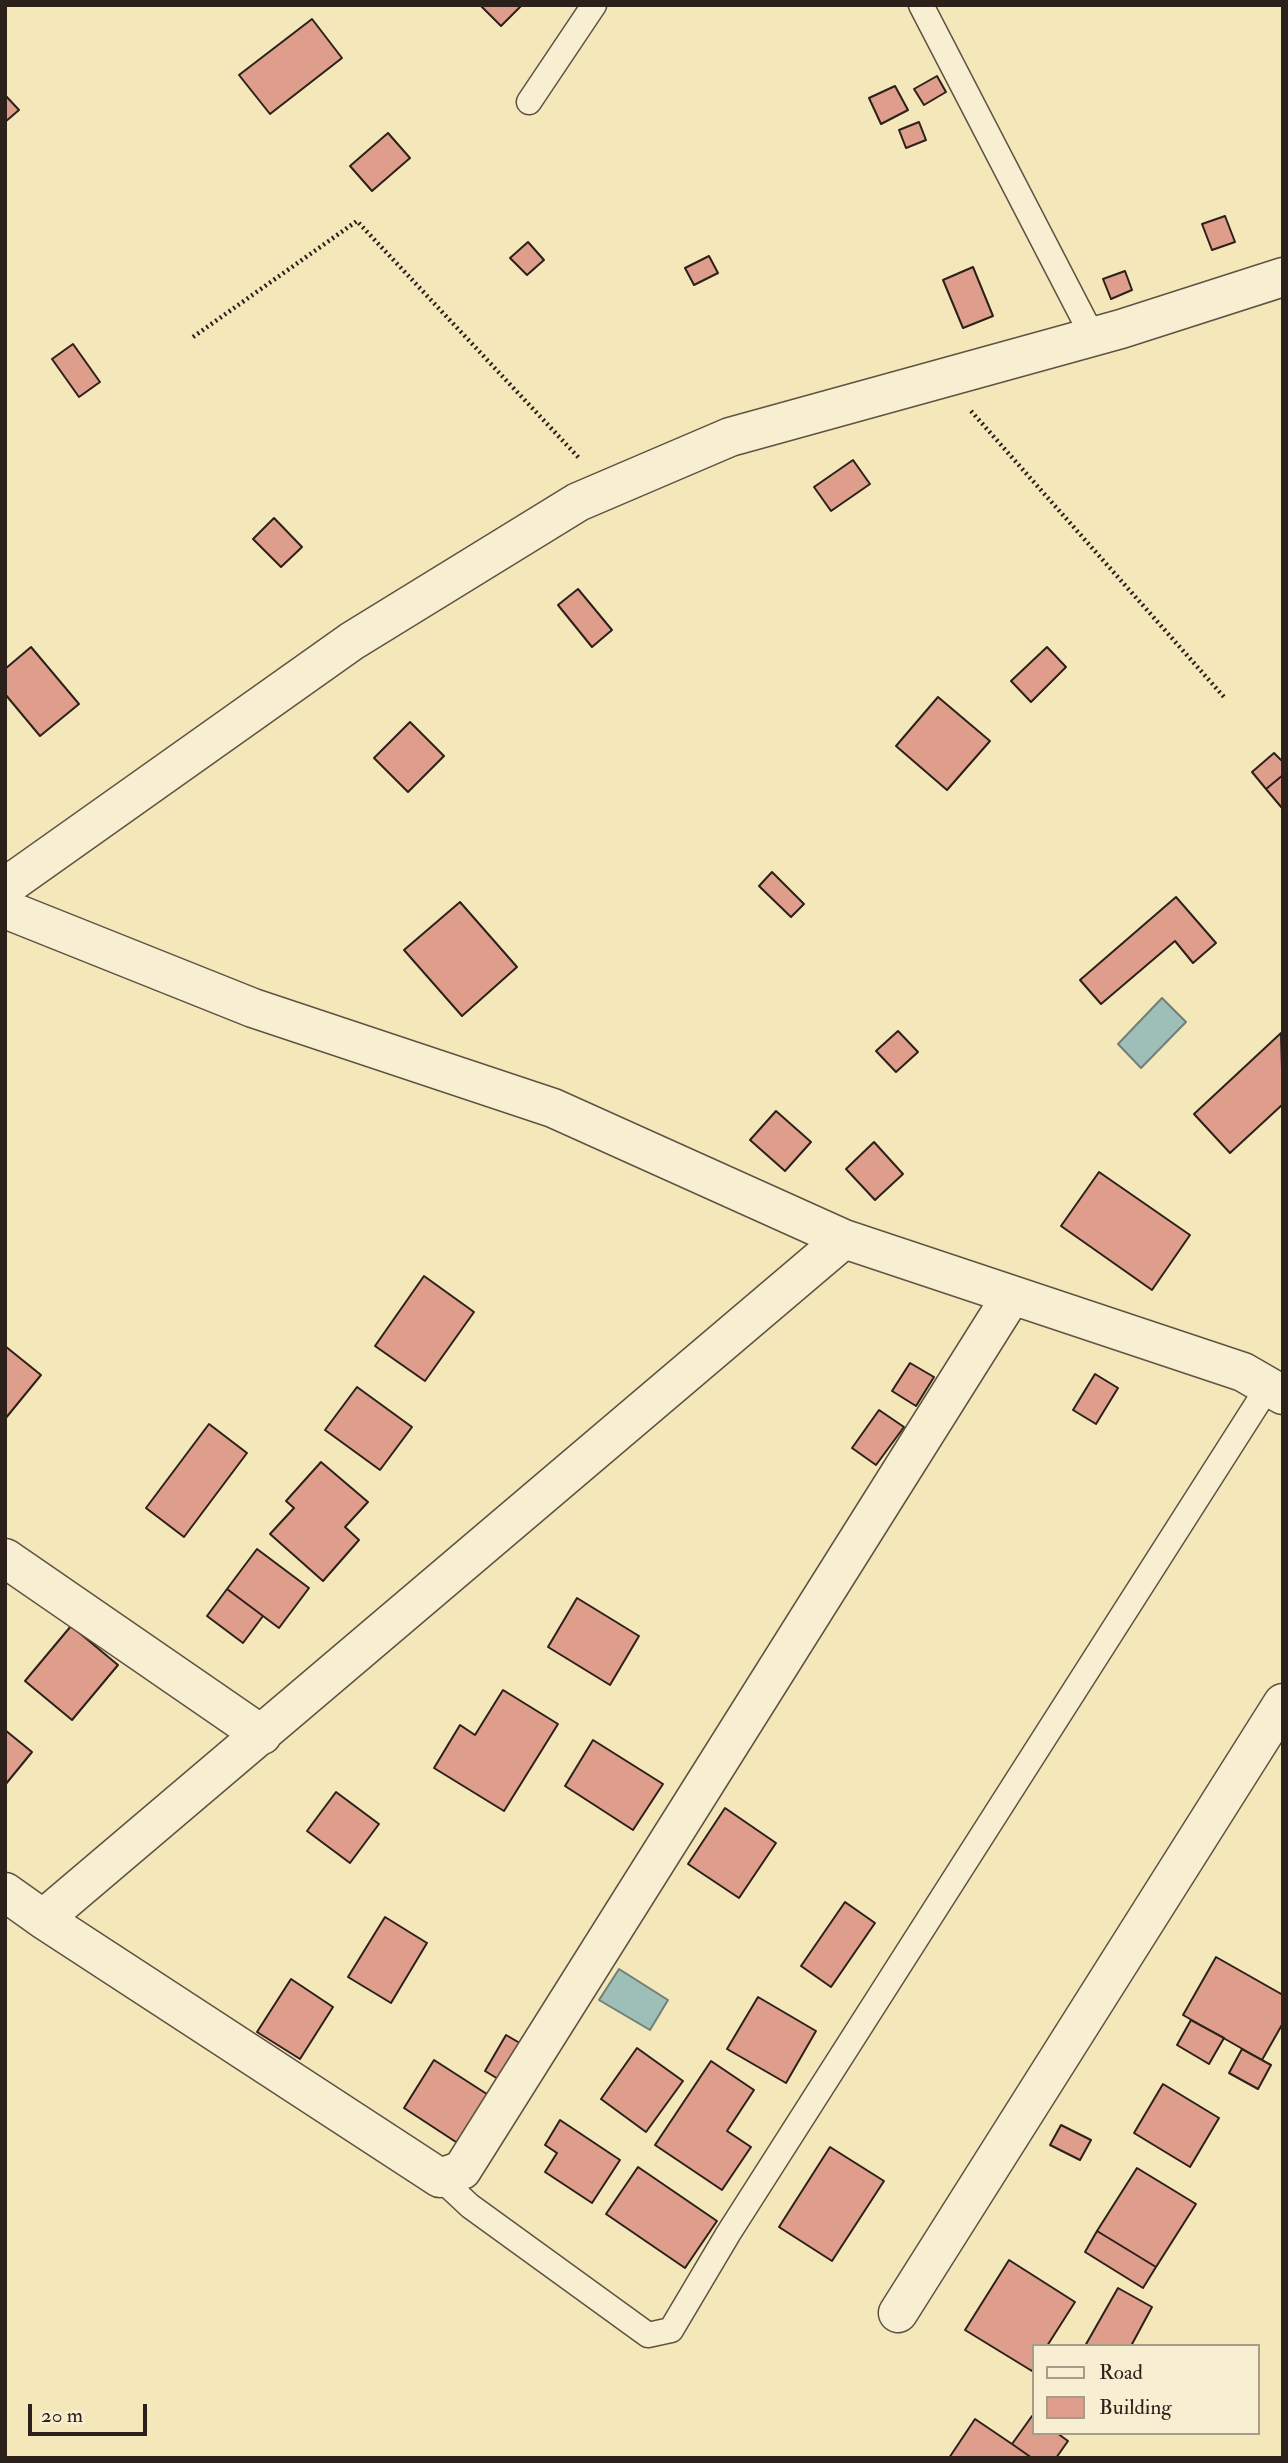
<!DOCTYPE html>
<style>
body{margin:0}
#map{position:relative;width:1288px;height:2463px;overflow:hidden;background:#f4e7b9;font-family:"IM FELL Double Pica",serif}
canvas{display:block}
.frame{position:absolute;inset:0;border:7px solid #2c201b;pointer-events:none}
.legend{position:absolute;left:1032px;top:2344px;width:228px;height:91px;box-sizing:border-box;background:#f8efd2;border:2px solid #a69c89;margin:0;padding:9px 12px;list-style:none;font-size:21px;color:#2c201b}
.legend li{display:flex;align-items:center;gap:14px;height:35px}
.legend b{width:35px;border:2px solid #a69c89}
.scale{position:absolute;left:28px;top:2404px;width:119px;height:32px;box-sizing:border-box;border:4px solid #2c201b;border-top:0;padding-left:9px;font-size:21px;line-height:24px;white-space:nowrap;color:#2c201b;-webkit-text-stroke:5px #f8efd2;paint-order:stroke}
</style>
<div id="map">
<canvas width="1288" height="2463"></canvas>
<div class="frame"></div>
<ul class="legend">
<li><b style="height:9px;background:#f8efd2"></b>Road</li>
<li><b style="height:19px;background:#de9e8b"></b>Building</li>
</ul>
<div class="scale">20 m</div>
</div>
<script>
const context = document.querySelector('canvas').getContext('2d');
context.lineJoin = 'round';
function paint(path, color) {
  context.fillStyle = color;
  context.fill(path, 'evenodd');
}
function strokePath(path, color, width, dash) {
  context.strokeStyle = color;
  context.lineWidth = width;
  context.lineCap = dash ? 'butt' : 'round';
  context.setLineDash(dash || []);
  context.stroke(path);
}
const water = new Path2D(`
 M1162 998 1186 1022 1141 1068 1118 1044Z
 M619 1969 668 2000 650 2030 599 2000Z`);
const building = new Path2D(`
 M480 5H522L501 26Z
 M312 19 342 58 270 114 239 75Z
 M937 76 946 92 924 105 914 89Z
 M895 86 908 110 881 124 869 98Z
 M5 95 19 110 5 122Z
 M919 122 926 140 906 148 899 130Z
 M388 133 410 158 372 191 350 166Z
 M1225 216 1235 242 1212 250 1202 224Z
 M528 242 544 260 527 275 510 258Z
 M709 256 718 273 694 285 685 268Z
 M973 267 993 316 963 328 943 280Z
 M1125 271 1132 290 1111 299 1103 279Z
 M73 344 100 382 79 397 52 359Z
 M853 460 870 484 831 511 814 487Z
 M274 518 302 547 281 567 253 539Z
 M578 589 612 630 592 647 558 605Z
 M31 647 79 704 40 736 5 694V669Z
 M1047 647 1066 667 1031 702 1011 681Z
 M938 697 990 741 947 790 896 746Z
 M410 722 444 756 408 792 374 758Z
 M1274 753 1283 762V775L1266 789 1252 772Z
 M1283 775V807L1282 808 1266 789Z
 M772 872 804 904 791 917 759 886Z
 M1176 897 1216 943 1193 963 1175 941 1101 1004 1080 980Z
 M460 902 517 967 462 1016 404 950Z
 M898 1031 918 1052 896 1072 876 1051Z
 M1281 1033 1283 1104 1230 1153 1194 1114Z
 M776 1111 811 1142 785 1171 750 1140Z
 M874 1142 903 1174 875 1200 846 1169Z
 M1099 1172 1190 1235 1152 1290 1061 1226Z
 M424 1276 474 1312 425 1381 375 1346Z
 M5 1346 41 1375 5 1419Z
 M910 1363 934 1377 916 1406 892 1391Z
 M1095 1374 1118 1388 1096 1424 1073 1410Z
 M357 1387 412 1427 380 1470 325 1430Z
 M879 1410 904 1427 876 1465 852 1448Z
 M209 1424 247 1453 184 1537 146 1508Z
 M321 1462 368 1502 345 1527 359 1540 323 1581 270 1534 294 1508 286 1501Z
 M257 1549 309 1588 279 1628 227 1589Z
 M227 1589 263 1616 243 1643 207 1616Z
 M577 1598 639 1636 610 1685 548 1647Z
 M71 1626 118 1665 72 1720 25 1681Z
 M503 1690 558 1724 504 1811 434 1768 460 1725 475 1735Z
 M5 1730 32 1752 5 1785Z
 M593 1740 663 1784 633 1830 565 1786Z
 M336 1792 379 1824 350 1863 307 1831Z
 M725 1808 776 1843 739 1898 688 1864Z
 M845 1902 875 1923 831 1987 801 1966Z
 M385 1917 427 1943 391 2003 348 1977Z
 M1216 1957 1283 1995V2023L1262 2060 1183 2015Z
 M291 1979 333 2007 300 2059 257 2032Z
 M758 1997 816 2031 786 2083 727 2049Z
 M1191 2020 1224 2038 1209 2064 1177 2045Z
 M506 2035 525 2046 503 2082 485 2071Z
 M637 2048 683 2081 646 2132 601 2099Z
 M1242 2049 1271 2065 1258 2089 1229 2073Z
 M434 2060 490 2096 459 2144 404 2108Z
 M711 2061 754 2090 727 2131 751 2147 722 2190 655 2145Z
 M1163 2084 1219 2118 1190 2167 1134 2133Z
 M560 2120 620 2160 592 2203 545 2172 557 2153 545 2145Z
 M1061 2125 1091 2140 1080 2160 1050 2145Z
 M830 2147 884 2181 832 2261 779 2227Z
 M638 2167 717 2221 685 2268 606 2214Z
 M1137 2168 1196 2204 1156 2267 1097 2231Z
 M1097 2231 1156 2267 1143 2288 1085 2252Z
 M1009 2260 1075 2302 1047 2346H1034V2367L1032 2371 965 2330Z
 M1118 2288 1152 2307 1131 2346H1085Z
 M1032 2416 1034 2417V2433H1057L1068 2441 1056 2458H1032L1012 2444Z
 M975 2419 1012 2444 1032 2458H949Z`);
const path = new Path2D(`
 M193 337 357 221 579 458
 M971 411 1224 697`);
const service = new Path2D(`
 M921 5 1093 337
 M529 102 594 5
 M440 2178 470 2206 648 2335 671 2330 728 2234 1268 1387`);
const minor = new Path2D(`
 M5 909 253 1008 553 1108 844 1239 1243 1372 1283 1395
 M5 1558 262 1735
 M5 1892 43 1919 440 2178 462 2170 1012 1295
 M43 1919 844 1239
 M898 2313 1283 1703`);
const tertiary = new Path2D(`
 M5 887 352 641 578 502 730 437 1121 329 1283 277`);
paint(water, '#9ebeb8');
strokePath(water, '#707f79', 2);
paint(building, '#de9e8b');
strokePath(building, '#2c201b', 2);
strokePath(service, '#5e5242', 27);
strokePath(minor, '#5e5242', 41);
strokePath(tertiary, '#5e5242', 41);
strokePath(path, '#2c201b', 4.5, [2, 3.5]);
strokePath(service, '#f8efd2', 24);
strokePath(minor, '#f8efd2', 38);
strokePath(tertiary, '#f8efd2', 38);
</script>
